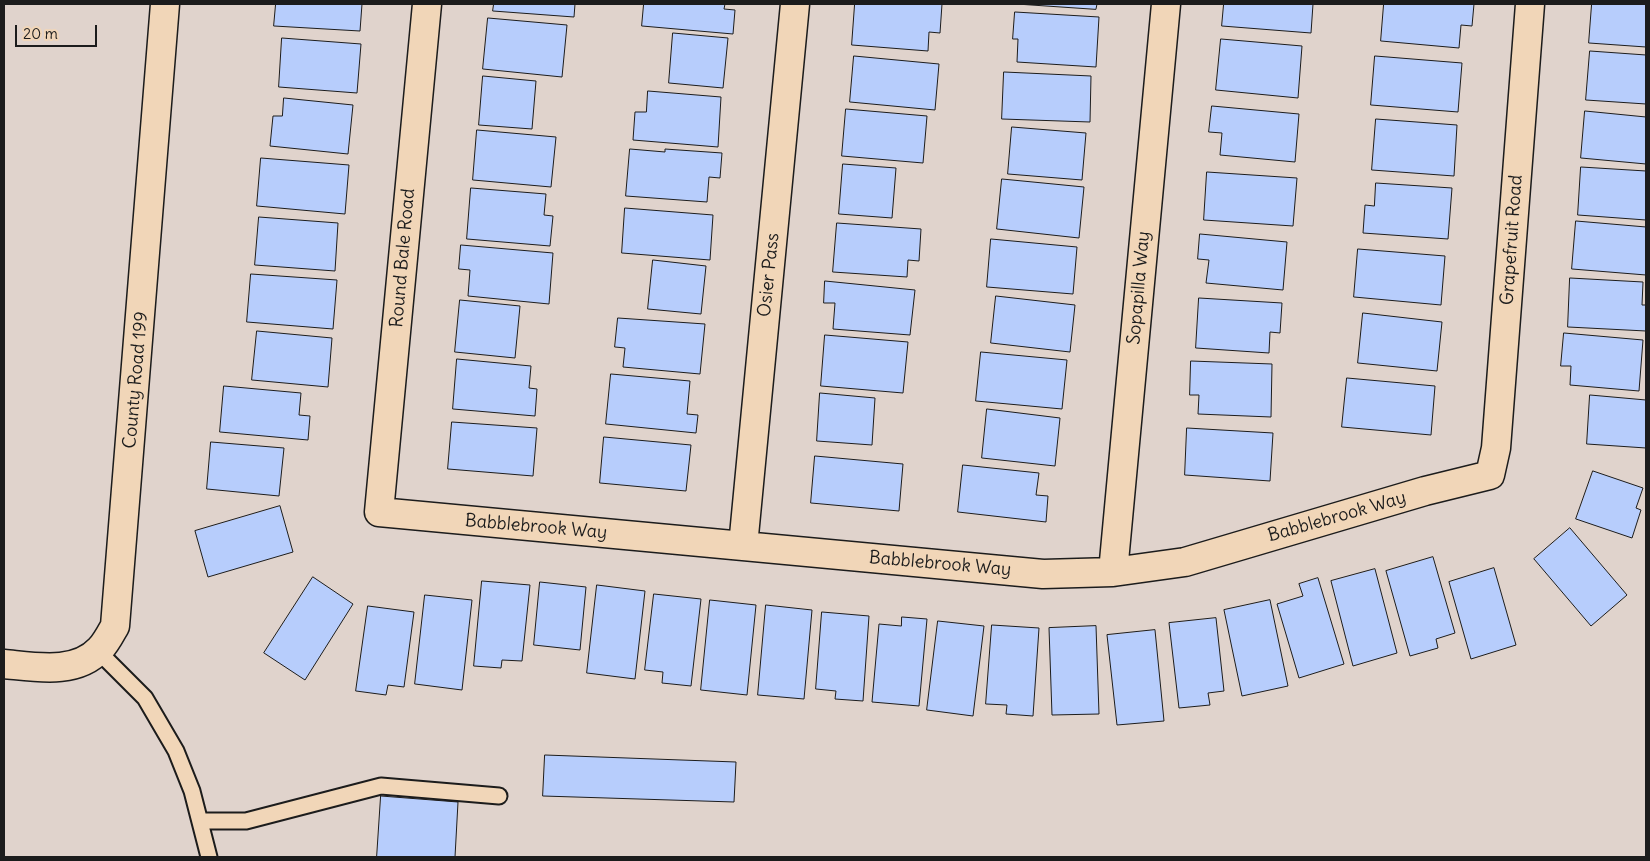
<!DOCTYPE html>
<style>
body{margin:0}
#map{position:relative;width:1650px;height:861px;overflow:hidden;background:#e0d3cc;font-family:Delius,sans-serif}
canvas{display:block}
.frame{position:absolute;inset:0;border:5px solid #1c1c1c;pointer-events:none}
.scale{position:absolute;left:15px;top:25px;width:82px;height:22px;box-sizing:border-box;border:2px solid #1c1c1c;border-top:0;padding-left:6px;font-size:15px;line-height:18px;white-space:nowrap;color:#1c1c1c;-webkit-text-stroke:4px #f1d6b8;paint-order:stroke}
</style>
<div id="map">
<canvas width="1650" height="861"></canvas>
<div class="frame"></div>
<div class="scale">20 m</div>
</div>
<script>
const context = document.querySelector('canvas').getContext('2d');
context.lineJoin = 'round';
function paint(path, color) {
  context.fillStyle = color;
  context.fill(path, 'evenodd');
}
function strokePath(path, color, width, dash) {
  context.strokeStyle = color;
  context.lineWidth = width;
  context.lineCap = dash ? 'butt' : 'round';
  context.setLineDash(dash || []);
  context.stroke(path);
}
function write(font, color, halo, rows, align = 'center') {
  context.font = font + ' Delius,sans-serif';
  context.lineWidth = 4.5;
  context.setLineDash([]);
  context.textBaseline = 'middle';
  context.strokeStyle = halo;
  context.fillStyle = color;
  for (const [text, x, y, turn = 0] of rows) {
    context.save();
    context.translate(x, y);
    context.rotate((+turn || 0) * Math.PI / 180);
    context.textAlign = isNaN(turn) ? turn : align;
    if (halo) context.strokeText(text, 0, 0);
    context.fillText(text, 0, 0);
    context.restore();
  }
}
const building = new Path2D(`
 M276 4H362L360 31 274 26Z
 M494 4H575L574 17 493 11Z
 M644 4H725L724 9 735 10 733 34 642 26Z
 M855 4H942L940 33 929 32 928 51 852 45Z
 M1017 4H1097L1096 9Z
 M1224 4H1313L1311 33 1222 26Z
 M1384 4H1474L1472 26 1461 25 1459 48 1381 41Z
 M1592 4H1646V47L1589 43Z
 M1015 12 1099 17 1096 67 1017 62 1018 39H1013Z
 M488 18 567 25 562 77 483 69Z
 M673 33 728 38 723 88 669 83Z
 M282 38 361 44 357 93 279 87Z
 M1221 39 1302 46 1298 98 1216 90Z
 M1590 51 1646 55V104L1586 100Z
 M854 56 939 64 935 110 850 102Z
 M1375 56 1462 63 1458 112 1371 105Z
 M1004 72 1091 76 1090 122 1002 119Z
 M483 76 536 81 532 129 479 125Z
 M648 91 721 97 718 147 633 140 635 112H646Z
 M284 98 353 105 348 154 270 146 273 116H282Z
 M1212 106 1299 114 1295 162 1220 155 1222 133 1209 132Z
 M846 109 927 116 923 163 842 156Z
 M1585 111 1646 117V164L1581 158Z
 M1376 119 1457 125 1454 176 1372 170Z
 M1012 127 1086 133 1082 180 1008 174Z
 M477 130 556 137 551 187 473 180Z
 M630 149 665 152V149L722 153 720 178 709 177 707 202 626 196Z
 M261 158 349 165 345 214 257 206Z
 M843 164 896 168 892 218 839 214Z
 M1581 167 1646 171V220L1578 215Z
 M1207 172 1297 178 1293 226 1204 220Z
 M1002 179 1084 187 1079 238 997 229Z
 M1376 183 1452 188 1448 239 1363 233 1365 205 1374 206Z
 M471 188 546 194 544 215 553 216 550 246 467 239Z
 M625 208 713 215 710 260 622 253Z
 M259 217 338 223 335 271 255 265Z
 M1576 221 1646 227V275L1572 269Z
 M837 223 921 229 919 261 908 260 907 277 833 272Z
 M1200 234 1287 242 1283 290 1206 283 1209 260 1198 259Z
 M991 239 1077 247 1073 294 987 287Z
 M461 245 553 253 549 304 468 296 470 270 459 269Z
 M1358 249 1445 256 1441 305 1354 297Z
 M653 260 706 266 701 314 648 309Z
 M251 274 337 280 333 329 247 322Z
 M1570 278 1643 282 1642 305H1646V331L1568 327Z
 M825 281 915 290 910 335 833 329 835 303H824Z
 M996 296 1075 305 1070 352 991 343Z
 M1199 298 1282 303 1280 333 1270 332 1269 353 1196 348Z
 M460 300 520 306 515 358 455 352Z
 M1363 313 1442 322 1437 371 1358 363Z
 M618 318 705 324 700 374 623 367 625 348 615 347Z
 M257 331 332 338 328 387 252 380Z
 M1564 333 1643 340 1639 391 1570 385 1571 366H1561Z
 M825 335 908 342 903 393 821 386Z
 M981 352 1067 360 1062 409 976 401Z
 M457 359 531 366 529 388 537 389 535 416 453 409Z
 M1191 361 1272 364 1271 417 1198 414 1199 395H1190Z
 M611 374 690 381 687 414 698 415 696 433 606 424Z
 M1347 378 1435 386 1431 435 1342 427Z
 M224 386 301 393 299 415 310 416 308 440 220 432Z
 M820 393 875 398 872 445 817 441Z
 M1590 395 1646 400V448L1587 444Z
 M987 409 1060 418 1055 466 982 458Z
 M452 422 537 428 533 476 448 469Z
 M1187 428 1273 433 1270 481 1185 475Z
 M604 437 691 445 686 491 600 483Z
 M211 442 284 448 279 496 207 489Z
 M815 456 903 464 899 511 811 503Z
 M963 465 1039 473 1036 495 1048 496 1046 522 958 512Z
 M1593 471 1643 488 1636 508 1641 510 1632 538 1576 519Z
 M280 506 293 552 208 577 195 531Z
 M1570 528 1627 595 1591 626 1534 559Z
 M1433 557 1455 633 1436 639 1438 648 1410 656 1386 571Z
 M1494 568 1516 645 1471 659 1449 582Z
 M1375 569 1397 653 1353 666 1331 581Z
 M313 577 353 604 305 680 264 653Z
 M1318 578 1344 664 1299 678 1277 604 1303 596 1299 584Z
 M482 581 530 585 522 661 502 660 501 668 474 666Z
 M540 582 586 587 580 650 534 645Z
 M597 585 645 591 635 679 587 673Z
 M654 594 701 599 691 686 662 683 663 672 645 670Z
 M425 595 472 600 462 690 415 684Z
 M710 600 756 605 747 695 701 690Z
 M1270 600 1288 686 1242 696 1224 610Z
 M766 605 812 610 804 699 758 695Z
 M368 606 414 612 404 687 388 685 386 695 356 691Z
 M822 612 869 616 863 701 835 699 836 691 816 689Z
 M902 617 927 619 919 706 872 702 879 624 901 626Z
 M1216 618 1224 691 1208 693 1210 705 1179 708 1169 623Z
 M938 621 984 626 973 716 927 710Z
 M992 625 1039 628 1033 716 1006 714 1007 705 986 704Z
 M1096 626 1099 714 1052 715 1049 628Z
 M1155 630 1164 721 1117 725 1107 635Z
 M545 755 736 762 734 802 543 796Z
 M381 796 458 802 455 857H377Z`);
const service = new Path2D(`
 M98 651 145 698 176 751 192 791 209 857
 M200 821H246L381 786 499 796`);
const minor = new Path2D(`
 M427 4 379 512 1043 574 1113 572 1185 562 1425 491 1490 475 1496 448 1530 4
 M743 546 795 4
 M1113 572 1166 4
 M4 664C36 667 76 675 100 649 106 643 111 633 115 626L165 4`);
const streetNames = [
 ["Grapefruit Road",1512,240,-86],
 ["Round Bale Road",403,258,-85],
 ["Osier Pass",769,275,-84],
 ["Sopapilla Way",1139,288,-85],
 ["County Road 199",136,380,-85],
 ["Babblebrook Way",1337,517,-16],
 ["Babblebrook Way",536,527,5],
 ["Babblebrook Way",940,564,5]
];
paint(building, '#b7cdfc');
strokePath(building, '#1c1c1c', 1);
strokePath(service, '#1c1c1c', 19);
strokePath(minor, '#1c1c1c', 31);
strokePath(service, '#f1d6b8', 15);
strokePath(minor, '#f1d6b8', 28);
write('18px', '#1c1c1c', '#f1d6b8', streetNames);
</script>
